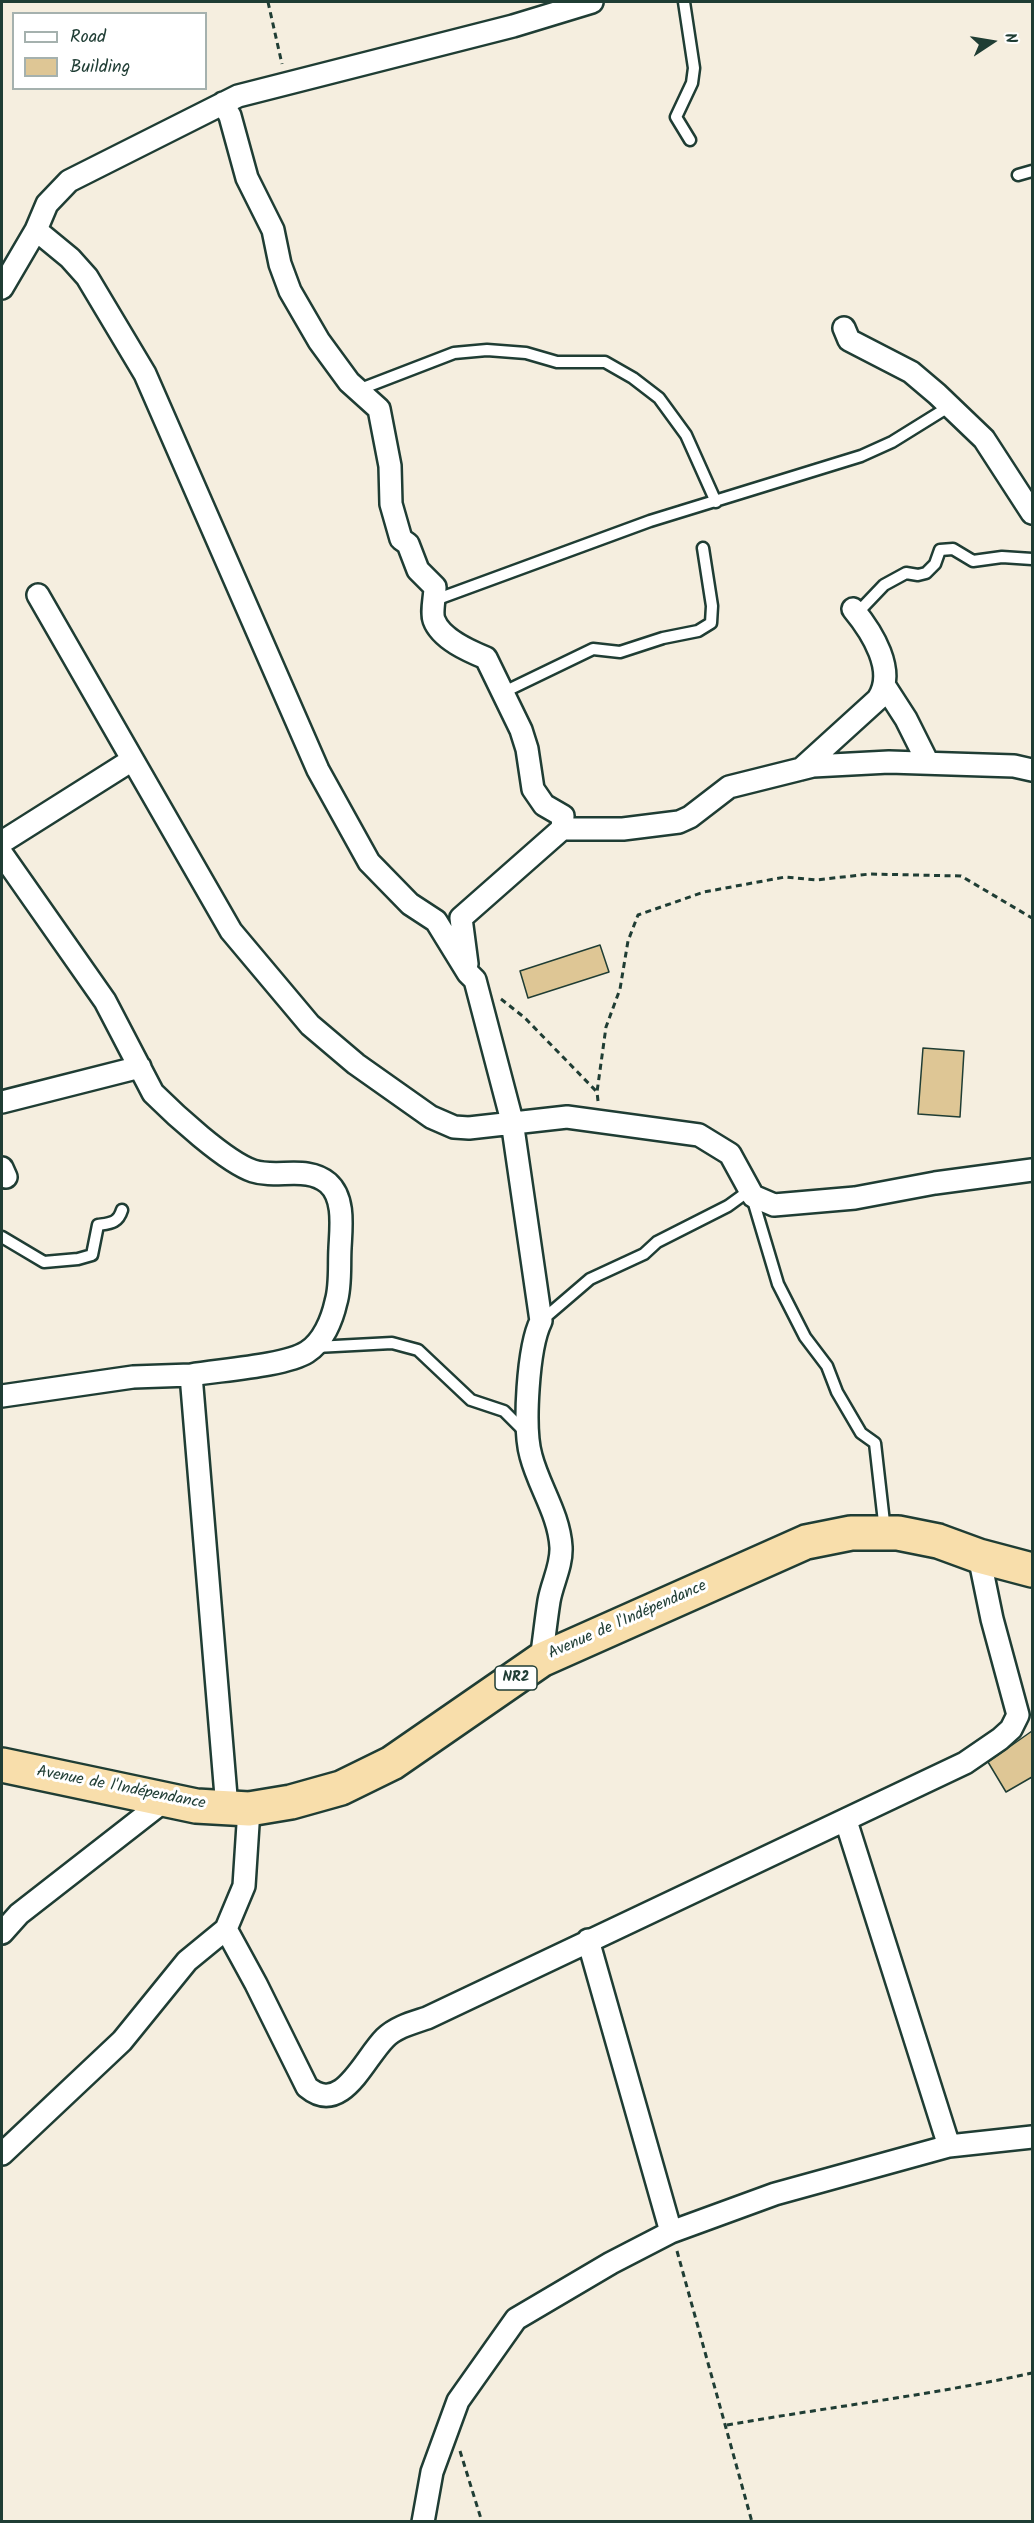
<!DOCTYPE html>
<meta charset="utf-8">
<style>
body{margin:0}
#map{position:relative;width:1034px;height:2523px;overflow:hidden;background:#f5eedf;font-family:Kalam,sans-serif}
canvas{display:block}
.frame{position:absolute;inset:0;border:3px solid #1f3d34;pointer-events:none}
.legend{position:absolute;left:12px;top:12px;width:195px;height:78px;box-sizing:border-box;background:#fff;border:2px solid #a5b1ae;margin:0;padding:8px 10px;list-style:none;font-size:18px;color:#1f3d34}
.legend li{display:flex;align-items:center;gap:12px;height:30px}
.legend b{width:30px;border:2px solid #a5b1ae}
.north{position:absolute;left:962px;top:12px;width:60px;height:60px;-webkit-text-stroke:4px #fff;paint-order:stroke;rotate:78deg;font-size:16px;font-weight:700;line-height:24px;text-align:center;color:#1f3d34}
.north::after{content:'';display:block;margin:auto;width:21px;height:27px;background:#1f3d34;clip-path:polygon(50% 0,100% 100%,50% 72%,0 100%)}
</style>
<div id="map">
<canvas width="1034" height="2523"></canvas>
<div class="frame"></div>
<ul class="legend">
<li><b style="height:8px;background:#fff"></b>Road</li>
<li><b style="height:16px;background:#dec695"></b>Building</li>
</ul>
<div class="north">N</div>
</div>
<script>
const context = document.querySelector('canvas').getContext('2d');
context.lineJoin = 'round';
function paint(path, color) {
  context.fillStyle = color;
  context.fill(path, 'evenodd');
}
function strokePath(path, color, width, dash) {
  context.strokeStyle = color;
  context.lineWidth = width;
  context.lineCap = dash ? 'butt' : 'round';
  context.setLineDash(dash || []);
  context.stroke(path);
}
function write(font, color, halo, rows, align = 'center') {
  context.font = font + ' Kalam,sans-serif';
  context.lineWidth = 6;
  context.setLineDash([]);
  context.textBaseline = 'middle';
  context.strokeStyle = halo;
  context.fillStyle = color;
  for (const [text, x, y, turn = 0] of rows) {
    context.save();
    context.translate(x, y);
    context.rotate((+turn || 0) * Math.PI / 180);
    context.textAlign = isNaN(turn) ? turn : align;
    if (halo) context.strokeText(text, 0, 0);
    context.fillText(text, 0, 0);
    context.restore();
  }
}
const building = new Path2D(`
 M600 945 609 972 528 998 520 971Z
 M923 1048 964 1051 960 1117 918 1114Z
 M1032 1731V1777L1006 1792 988 1762Z`);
const path = new Path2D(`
 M268 2 282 64
 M501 999 525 1018 597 1092
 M598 1101 597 1092 606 1027 620 989 628 941 638 915 704 892 785 877 816 880 870 874 961 876 1032 918
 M677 2251 752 2522
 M727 2425C829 2407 932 2395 1032 2373
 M460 2451 482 2522`);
const lane = new Path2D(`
 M684 2 694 68 692 83 676 117 690 140
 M1018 175 1032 171
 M358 390 454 353 487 350 526 353 557 362H605L633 378 659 398 686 435 716 502
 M435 600 650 521 861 456 892 442 950 406
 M853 609 863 607 884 585 906 573 918 575 926 573 935 564 940 550 953 549 973 561 1002 557 1032 559
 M504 692 593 649 620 652 663 638 698 631 711 623 712 606 703 548
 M2 1237 44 1262 78 1259 92 1255 98 1225C111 1223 118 1223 122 1210
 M541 1321 590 1279 644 1254 657 1242 728 1206 750 1190 778 1284 805 1337 827 1366 837 1392 861 1433 875 1443 885 1531
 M316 1347 392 1343 418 1350 471 1400 504 1411 526 1433`);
const street = new Path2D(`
 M223 103 230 116 247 178 273 230 280 264 290 291 319 341 349 382 379 409 390 466 391 504 401 539 408 544 418 570 435 587C435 597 431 612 434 620 441 639 469 651 486 658L521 730 527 749 533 789 544 805 563 816 562 829
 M36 230 70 258 87 277 145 374 318 770 369 862 410 904 436 921 468 973 475 980 512 1121 541 1321C528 1347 523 1428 531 1456 539 1487 559 1514 561 1547 562 1566 552 1583 549 1601 546 1620 544 1640 541 1660
 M2 288 36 230 47 204 69 181 238 96 513 26 592 2
 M844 328 849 340 911 372 937 394 984 439 1032 513
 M38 595 231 931 310 1025 356 1064 431 1117 454 1127 469 1128 567 1117 699 1135 730 1154 753 1196 774 1205 855 1198 935 1183 1032 1170
 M886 688 906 719 928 763
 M801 769 878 699C897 671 872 632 853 609
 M2 842 132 760
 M2 854 105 1001 153 1093C174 1114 226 1162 253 1171 277 1179 307 1165 328 1183 345 1198 341 1227 340 1248 339 1265 341 1286 336 1302 332 1320 323 1342 307 1352 285 1366 219 1370 191 1375
 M467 964 461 918 562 829H623L679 822 690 817 729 787 813 766 889 762 1014 766 1032 770
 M2 1102 140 1067
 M2 1168 6 1177
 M2 1396 133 1377 191 1375 227 1808
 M846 1821 949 2146
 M226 1929 256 1984 307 2087C342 2116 363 2060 385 2038 396 2027 412 2023 427 2018L965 1763 1000 1739 1011 1729 1018 1715 992 1619 979 1556
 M2 1933 19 1914 164 1801
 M588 1940 671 2232
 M2 2154 122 2041 187 1961 226 1929 244 1886 249 1809
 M423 2522 432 2472 458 2401 516 2319 611 2263 671 2232 775 2194 949 2146 1032 2137`);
const highway = new Path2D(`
 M2 1765 196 1806 249 1809 291 1802 341 1788 392 1763 541 1660 806 1542 851 1533H898L938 1541 979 1556 1032 1570`);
const shields = [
 [516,1678,42]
];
const shieldNames = [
 ["NR2",516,1678]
];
const streetNames = [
 ["Avenue de l'Indépendance",628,1621,-24],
 ["Avenue de l'Indépendance",121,1789,11]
];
paint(building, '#dec695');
strokePath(building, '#1f3d34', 1.5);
strokePath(lane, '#1f3d34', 15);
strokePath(street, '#1f3d34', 26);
strokePath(highway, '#1f3d34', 38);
strokePath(path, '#1f3d34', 3, [6, 4.5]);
strokePath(lane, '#fff', 10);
strokePath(street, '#fff', 21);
strokePath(highway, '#f8deab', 33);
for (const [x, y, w] of shields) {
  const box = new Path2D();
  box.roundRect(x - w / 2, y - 12, w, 24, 4.5);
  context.fillStyle = '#fff';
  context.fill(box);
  strokePath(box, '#1f3d34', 1.5);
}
write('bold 15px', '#1f3d34', null, shieldNames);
write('16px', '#1f3d34', '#fff', streetNames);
</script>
